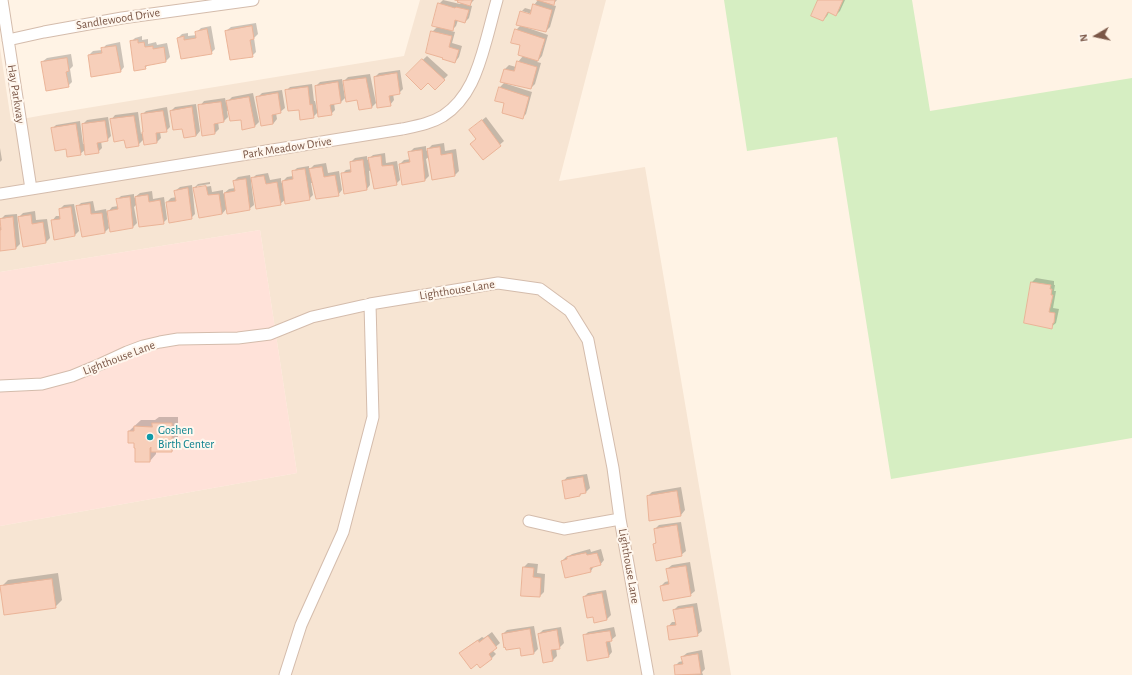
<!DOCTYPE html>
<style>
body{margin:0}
#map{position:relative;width:1132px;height:675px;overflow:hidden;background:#fff3e5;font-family:"Alegreya Sans",sans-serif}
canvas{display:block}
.north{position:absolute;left:1076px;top:16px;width:40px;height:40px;-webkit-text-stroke:3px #fff7ee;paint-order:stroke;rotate:261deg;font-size:11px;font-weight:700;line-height:16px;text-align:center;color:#7b5747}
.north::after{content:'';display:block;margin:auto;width:14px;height:18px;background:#7b5747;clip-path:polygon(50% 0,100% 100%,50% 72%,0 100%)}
</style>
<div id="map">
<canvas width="1132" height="675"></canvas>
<div class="north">N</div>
</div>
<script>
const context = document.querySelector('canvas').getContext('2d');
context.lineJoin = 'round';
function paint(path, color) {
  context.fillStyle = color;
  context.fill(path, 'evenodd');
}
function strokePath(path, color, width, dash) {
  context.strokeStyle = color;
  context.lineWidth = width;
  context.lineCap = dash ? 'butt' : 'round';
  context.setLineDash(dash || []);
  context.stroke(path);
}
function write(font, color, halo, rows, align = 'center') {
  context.font = font + ' "Alegreya Sans",sans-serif';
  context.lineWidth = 4;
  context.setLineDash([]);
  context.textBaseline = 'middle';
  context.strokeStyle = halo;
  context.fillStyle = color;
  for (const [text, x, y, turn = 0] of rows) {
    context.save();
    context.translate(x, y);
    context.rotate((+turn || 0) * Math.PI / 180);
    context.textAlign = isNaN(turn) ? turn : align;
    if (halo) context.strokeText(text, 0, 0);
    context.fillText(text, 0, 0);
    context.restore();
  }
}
const residential = new Path2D(`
 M420 0H606L559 181 645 167 731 675H0V526L297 473 260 230 0 272V48L11 121 44 115 404 56Z`);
const commercial = new Path2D(`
 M260 230 297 473 0 526V272Z`);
const green = new Path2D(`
 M724 0H912L930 111 1132 78V438L891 479 837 137 747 151Z`);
const shadow = new Path2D(`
 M443 0 460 4 462 2 456 0H474L469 5 472 6 469 18 465 22 458 20 456 26 451 31 455 32 452 43 462 46 459 57 455 62 432 32 438 26 439 4Z
 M538 0H557L552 5 556 6 550 27 546 31 530 26 528 28 548 35 542 56 537 62 541 63 535 84 531 88 508 83 507 84 532 92 526 114 522 118 506 102 500 87 505 82V69L509 65 516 67 518 62 523 56 522 45 516 30 521 25V12L525 8 532 10 534 5ZM522 11 535 15 534 16 522 13Z
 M819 0H845L840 11 836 15 829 12 827 16 823 20Z
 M256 23 258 34 254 38 256 52 252 56 226 31 231 27Z
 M211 26 215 49 211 53 178 38 182 34 188 33V36L197 35V32L201 28Z
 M142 36V40L148 39V44L156 42 157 45 167 43 170 57 166 61 149 64 145 68 131 42 135 38Z
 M120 42 124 67 120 72 89 55 93 51 102 50 106 45Z
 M71 54 73 66 70 69 72 82 68 86 42 62 47 58Z
 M427 56 448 75 435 88 428 81 407 75Z
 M400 70 403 89 399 93 393 94 394 100 390 105 375 77 379 73Z
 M370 74 376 103 372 107 358 99 344 81 348 77Z
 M342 79 345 98 341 102 334 103 335 110 331 114 319 111 313 117 300 109 286 91 290 87 312 84 314 101H315L317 110H319L316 86 320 82Z
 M282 90 285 108 280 112 276 113 277 119 273 124 258 97 262 93Z
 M253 93 259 122 255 126 229 111H227L228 117 224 121 218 122 219 129 215 133 200 106 204 101 225 98 226 103 232 97Z
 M196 104 200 131 196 136 183 128 171 111 175 107Z
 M167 107 170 127 166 131 160 132 161 138 157 142 144 139 138 145 125 139 111 120 115 115 138 112 141 134 144 131 142 115 146 111Z
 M108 117 111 136 107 140 101 141 102 148 98 152 86 149 80 154 67 148 52 129 56 125 80 121 83 144H85L83 124 87 120Z
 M486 117 504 141 483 159 475 126Z
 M444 143 445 151 456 149 459 171 455 175 432 179 429 157 426 159 429 176 425 180 400 164 404 160 411 159 410 152 414 148 426 146V151L432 145Z
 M0 148 2 160 0 162Z
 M385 153 386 163 397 161 400 180 396 184 372 170 369 171 370 185 366 190 342 174 346 170 352 169 351 162 355 158 367 156V160L373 155Z
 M326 163 328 173 339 171 342 190 338 195 313 183H311L313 195 309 199H286L280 204 253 182H251L254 205 249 209 227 208 222 214 194 188 198 184 210 182V184L197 186V188L211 186 212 192 223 190V194L229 189 235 188 234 181 238 177 250 175 251 180 256 175 268 173 270 180 281 178V183L287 177 293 176V172L297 168 309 166V170L314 165Z
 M192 185 195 214 191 218 167 202 171 198 177 197 175 191 180 187Z
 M152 191 153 199 164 197 167 219 163 223 137 204 134 207 137 223 133 227 108 213H107L109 228 105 232 77 207 81 203 93 201 95 211 106 209 107 213 112 207 118 206 117 200 121 196 134 194V198L140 193Z
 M74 204 79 231 75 235 52 221 56 216H61L60 209 64 205Z
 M35 211 36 220 47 219 50 238 46 242 19 217 23 213Z
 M17 214 20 244 16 248 0 250V227H2L0 220 5 215Z
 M1036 278 1054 281V285H1055L1054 291H1056L1053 308 1059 309 1056 323 1051 327 1032 282Z
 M159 417H178V445L172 451H156V454L150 461 135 442 129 431 141 420H155Z
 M587 474 590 488 586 492H583L580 495 563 482 567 477Z
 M681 487 685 510 681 515 650 520 648 496 652 492Z
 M681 522 686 551 681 555 654 544 657 541 655 529 659 525Z
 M590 549 591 552 601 549 604 560 600 565 594 566 591 571 562 561 566 557 569 556 572 554Z
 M690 562 695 591 690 595 661 586 665 582 669 581 667 569 672 565Z
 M528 563 538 564 537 573 545 574 544 592 540 596 524 567Z
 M58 573 62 600 55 607 1 587 8 580Z
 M606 590 611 615 607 619 594 616 584 597 588 593Z
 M697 603 702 631 697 635 668 627 672 622H676L674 610 678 606Z
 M534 626 538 649 534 653 521 647 503 634 507 630Z
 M561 627 564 643 559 648H556L557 656 553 660 544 662 539 634 543 630Z
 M614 627 616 636 610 641 612 652 608 657 584 636 588 632Z
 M492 632 500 643 492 650 496 654 492 658 465 649 482 637 484 638Z
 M702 650 705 669 702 672 703 675H676L675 666 679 662 683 661 682 657 687 653Z`);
const building = new Path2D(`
 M455 0H472L470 6 457 2 458 1Z
 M537 0H555L554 5Z
 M818 0H843L836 16 828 12 823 21 811 16Z
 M438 3 455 8 456 7 469 10 465 23 455 20 453 31 432 26Z
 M533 4 552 10 546 32 516 25 520 11 530 14Z
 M252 26 254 39 250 40 253 57 230 60 225 31Z
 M207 29 212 54 181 59 177 38 184 36V40L196 38 195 32Z
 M515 29 545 39 538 61 518 55 520 45 511 43Z
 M431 31 452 36 449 47 459 50 455 63 442 59 443 58 426 53Z
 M138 40V43L144 42 145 47 153 46V49L164 47 166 62 145 66 146 69 134 71 130 41Z
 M116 46 121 72 91 77 88 55 102 53 101 48Z
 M67 58 69 71 66 72 69 87 46 91 41 62Z
 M422 59 445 80 435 90 428 83 421 90 406 75Z
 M517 61 537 67 531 89 500 82 504 69 514 71Z
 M397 73 400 94 389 96 391 106 377 108 374 77Z
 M366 78 372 108 359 110 357 100 346 102 343 81Z
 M338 82 341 103 330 105 332 115 318 117 315 86Z
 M308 87 310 105 312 104 314 118 300 120 299 110 288 111 285 90Z
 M499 87 529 97 523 119 502 113 504 103 495 101Z
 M278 93 281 113 272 115 273 124 261 126 256 97Z
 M249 97 255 127 242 130 241 120 230 121 226 101Z
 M221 102 224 122 214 124 215 134 202 136 198 105Z
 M192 107 196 136 184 138 182 129 173 130 170 111Z
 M163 111 167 132 156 133 157 143 144 145 142 132H143L141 114Z
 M134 116 139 146 126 148 124 140 114 142 110 119Z
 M482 120 501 146 483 160 470 144 476 139 469 130Z
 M105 121 108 141 97 143 99 153 85 155 82 124Z
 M76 124 81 155 67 157 66 149 55 151 51 128Z
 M440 147 441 155 452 153 455 176 432 180 427 149Z
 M422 150 425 181 402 185 399 164 410 162 408 152Z
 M381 156 382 166 393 165 397 185 374 189 368 158Z
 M363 160 367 190 344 194 341 173 351 172 350 162Z
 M322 167 324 177 335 175 339 196 316 199 309 169Z
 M305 169 310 200 285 204 282 181 293 179 292 171Z
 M264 176 266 184 277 182 281 205 256 209 251 178Z
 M246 179 250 210 227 214 224 193 235 191 233 181Z
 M206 186 208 195 219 194 222 214 199 218 193 188Z
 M188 188 192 219 169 223 166 202 176 201 174 191Z
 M148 195 149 202 160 200 164 224 139 227 135 197Z
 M130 197 133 228 110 232 107 211 118 209 116 199Z
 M90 204 91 214 102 213 105 233 82 237 76 206Z
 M71 207 75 236 54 240 51 220 60 219 59 209Z
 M31 215 32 224 43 222 46 243 23 247 18 217Z
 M13 217 16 249 0 251V230H1L0 219Z
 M1031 282 1051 285 1050 289H1052L1051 295H1053L1049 312 1055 313 1054 323H1053L1052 329 1024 323Z
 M152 423H172V452H151V447L150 448V462H135V448H134V443H128V431H134V426L152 427Z
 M583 477 586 493 580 494V496L565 499 562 481Z
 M677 491 681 516 649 521 647 496Z
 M677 525 682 556 656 561 653 544 656 543 654 529Z
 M586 553 587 555 597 553 601 565 590 568 591 572 565 578 561 561 567 559V557Z
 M686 566 691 596 663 601 660 586 669 584 666 569Z
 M523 567 534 568 533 577 541 578 540 597 521 596Z
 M52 579 56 608 4 615 0 586Z
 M602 593 607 620 594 623 593 617 587 618 583 597Z
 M693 607 698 636 669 640 667 626 676 625 673 610Z
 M530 629 534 654 521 656 520 648 506 650 505 647 504 648 502 634Z
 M557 630 560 649 551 650 553 661 543 663 538 634Z
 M610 631 612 641 606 642 609 657 587 661 583 635Z
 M488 636 497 648 489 654 492 659 480 668 477 664 471 669 459 653 478 640 479 642Z
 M698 654 701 674 675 675 674 665 683 664 681 657Z`);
const minor = new Path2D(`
 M2 0 31 189
 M8 40 44 32 122 18 253 0
 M0 194 402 129C416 126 430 124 443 116 469 99 478 70 486 41 490 27 493 14 497 0
 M0 386 42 384 72 376 101 364 127 352 143 346 160 342 178 339 238 338 270 334 312 317 370 304 498 283 540 289 570 311 588 340 613 468 620 519 648 675
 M529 521 564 529 620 519
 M285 675 301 625 343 532 373 417 370 304`);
const markers = [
 [150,437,4,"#0f9aa8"]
];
const streetNames = [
 ["Sandlewood Drive",118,19,-9],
 ["Hay Parkway",16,94,81],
 ["Park Meadow Drive",287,148,-9],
 ["Lighthouse Lane",457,290,-9],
 ["Lighthouse Lane",119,358,-21],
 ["Lighthouse Lane",629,566,80]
];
const cultureNames = [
 ["Goshen",158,430],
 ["Birth Center",158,444]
];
paint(residential, '#f7e5d3');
paint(commercial, '#ffe2d9');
paint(green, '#d6eec2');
paint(shadow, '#0003');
paint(building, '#f7cfba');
strokePath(building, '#ebb498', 1);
strokePath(minor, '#d4bcac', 13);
strokePath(minor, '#fff', 11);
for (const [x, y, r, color] of markers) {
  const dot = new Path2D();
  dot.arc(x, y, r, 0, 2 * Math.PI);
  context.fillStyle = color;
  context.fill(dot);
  strokePath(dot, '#fff7ee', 1.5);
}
write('12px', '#7b5747', '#fff7ee', streetNames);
write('12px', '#0d838f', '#fff7ee', cultureNames, 'left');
</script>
